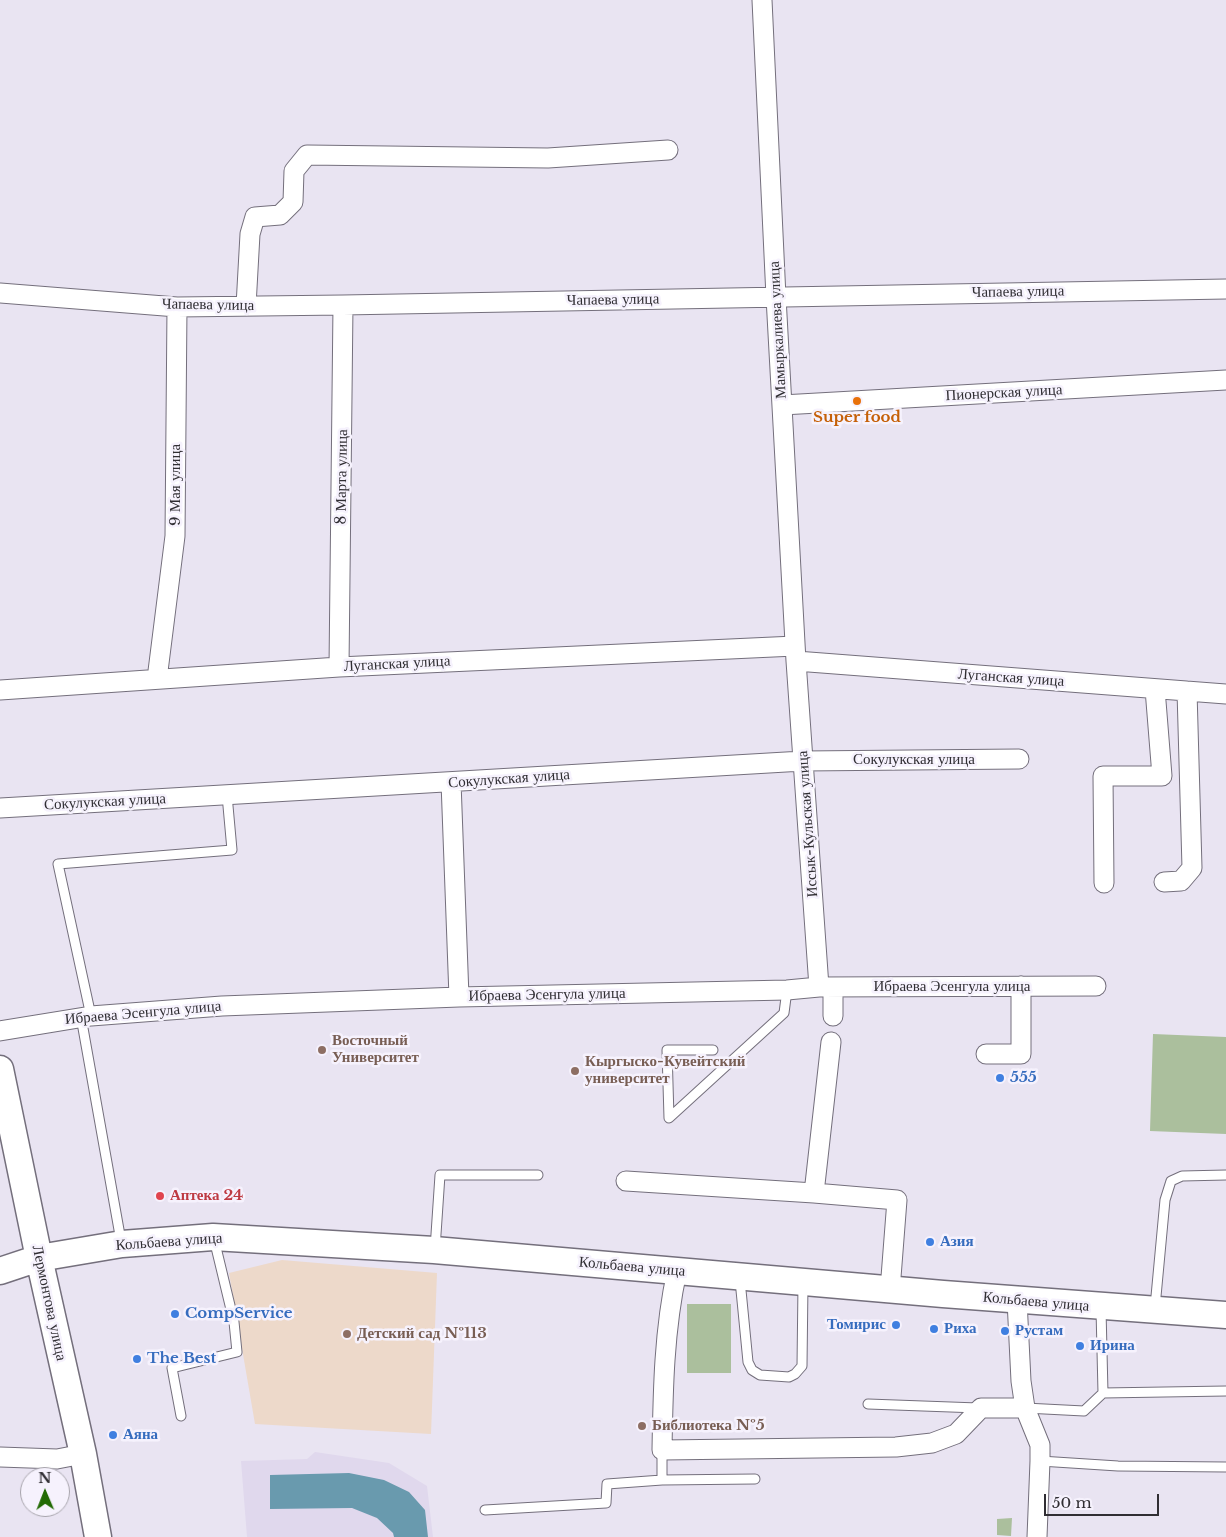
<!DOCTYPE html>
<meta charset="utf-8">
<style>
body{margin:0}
#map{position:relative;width:1226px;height:1537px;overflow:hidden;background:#e9e4f2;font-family:"Libre Baskerville",serif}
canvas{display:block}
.north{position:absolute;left:20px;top:1467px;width:50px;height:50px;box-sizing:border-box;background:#f6f2fd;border:1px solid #a7a4ac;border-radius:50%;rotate:359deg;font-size:14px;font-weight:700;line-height:20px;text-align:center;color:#302e33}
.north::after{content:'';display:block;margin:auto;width:18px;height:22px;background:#226a04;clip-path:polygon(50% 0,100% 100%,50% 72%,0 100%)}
.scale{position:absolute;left:1044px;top:1494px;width:115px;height:22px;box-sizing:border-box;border:2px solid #302e33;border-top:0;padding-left:6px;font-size:15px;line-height:18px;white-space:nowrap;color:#302e33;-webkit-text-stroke:4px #f6f2fd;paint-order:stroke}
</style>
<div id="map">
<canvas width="1226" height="1537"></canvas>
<div class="north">N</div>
<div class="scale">50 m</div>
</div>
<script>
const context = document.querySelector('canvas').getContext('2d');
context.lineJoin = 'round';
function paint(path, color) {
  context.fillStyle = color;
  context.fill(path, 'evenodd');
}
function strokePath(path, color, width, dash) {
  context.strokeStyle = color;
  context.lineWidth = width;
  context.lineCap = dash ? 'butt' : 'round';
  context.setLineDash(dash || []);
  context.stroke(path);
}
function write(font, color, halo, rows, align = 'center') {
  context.font = font + ' "Libre Baskerville",serif';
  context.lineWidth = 5;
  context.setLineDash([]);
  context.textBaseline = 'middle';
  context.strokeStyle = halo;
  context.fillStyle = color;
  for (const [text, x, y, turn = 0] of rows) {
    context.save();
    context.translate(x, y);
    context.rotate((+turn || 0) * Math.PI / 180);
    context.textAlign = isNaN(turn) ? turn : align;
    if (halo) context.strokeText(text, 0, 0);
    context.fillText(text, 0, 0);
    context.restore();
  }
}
const built = new Path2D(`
 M315 1452 389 1463 427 1486 433 1537H247L241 1461 307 1459Z`);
const education = new Path2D(`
 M282 1260 437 1273 431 1434 255 1424 229 1273Z`);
const green = new Path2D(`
 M1153 1034 1226 1037V1134L1150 1131Z
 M687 1304H731V1373H687Z
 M1012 1518 1011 1536 997 1535V1519Z`);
const water = new Path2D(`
 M349 1473 384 1480 409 1492 425 1510 428 1537H394L393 1533 377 1518 352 1508 270 1509V1475Z`);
const service = new Path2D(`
 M91 1016 58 864 232 850 227 795
 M81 1017 121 1241
 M713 1050H667L669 1118 784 1013 787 990
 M435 1249 440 1175H538
 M740 1280 748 1362 752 1370 760 1375 789 1377 795 1374 802 1366 803 1284
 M1155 1307 1165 1200 1171 1181 1182 1176 1226 1175
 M1103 1393 1226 1391
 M868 1404 978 1408
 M1025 1408 1084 1411 1103 1393 1101 1309
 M181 1416 172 1368 237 1352 234 1322 214 1239
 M1040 1461 1118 1466 1226 1467
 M662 1480 755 1479
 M485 1510 606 1503 607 1484 662 1480V1450`);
const minor = new Path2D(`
 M762 0 776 297 796 661 819 987
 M0 293 177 307 343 305 1226 289
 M246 306 250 234 255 217 280 215 293 202 294 171 307 155 548 158 668 150
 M782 405 1226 380
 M796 661 1226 694
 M339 667 343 305
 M157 679 175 536 177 307
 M0 690 339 667 795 646
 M451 782 459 997
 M0 808 803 761 1019 759
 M1164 882 1181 881 1192 868 1187 691
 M1104 883 1103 776H1162L1155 689
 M833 987V1016
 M0 1031 91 1016 222 1006 459 997 787 990 819 987 1096 986
 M831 1042 814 1193 897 1200 890 1290
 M986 1054H1021V986
 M626 1181 814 1193
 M677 1271C664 1330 663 1390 662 1450L896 1447 932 1443 956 1434 981 1408H1025
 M1017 1300 1021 1381 1025 1408 1040 1445V1461L1037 1537
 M0 1457 57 1459 83 1454`);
const secondary = new Path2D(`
 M0 1069 39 1258 83 1454 98 1537
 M0 1271 39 1258 122 1244 213 1237 434 1250 943 1294 1226 1315`);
const markers = [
 [857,401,5,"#e8710a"],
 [322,1050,5,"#8d6e63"],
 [575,1071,5,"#8d6e63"],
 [1000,1078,5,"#3f7fe0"],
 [160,1196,5,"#e0444e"],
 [930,1242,5,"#3f7fe0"],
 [175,1314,5,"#3f7fe0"],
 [896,1325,5,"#3f7fe0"],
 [934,1329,5,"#3f7fe0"],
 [1005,1331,5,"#3f7fe0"],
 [347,1334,5,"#8d6e63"],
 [1080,1346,5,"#3f7fe0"],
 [137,1359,5,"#3f7fe0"],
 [642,1426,5,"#8d6e63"],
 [113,1435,5,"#3f7fe0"]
];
const streetNames = [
 ["Чапаева улица",1018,292,-1],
 ["Чапаева улица",613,300,-1],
 ["Чапаева улица",208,305,1],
 ["Мамыркалиева улица",778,330,-93],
 ["Пионерская улица",1004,393,-3],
 ["8 Марта улица",342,477,-89],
 ["9 Мая улица",176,485,-90],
 ["Луганская улица",397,664,-3],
 ["Луганская улица",1011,678,4],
 ["Сокулукская улица",914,760],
 ["Сокулукская улица",509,779,-4],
 ["Сокулукская улица",105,802,-3],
 ["Иссык-Кульская улица",808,824,-94],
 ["Ибраева Эсенгула улица",952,987],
 ["Ибраева Эсенгула улица",547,995,-1],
 ["Ибраева Эсенгула улица",143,1013,-5],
 ["Кольбаева улица",169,1242,-4],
 ["Кольбаева улица",632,1267,5],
 ["Кольбаева улица",1036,1302,5],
 ["Лермонтова улица",49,1303,78]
];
const foodNames = [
 ["Super food",857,418]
];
const educationNames = [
 ["Восточный",332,1041],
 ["Университет",332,1058],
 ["Кыргыско-Кувейтский",585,1062],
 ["университет",585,1079],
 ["Детский сад №113",357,1334],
 ["Библиотека №5",652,1426]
];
const shopNames = [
 ["555",1010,1078],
 ["Азия",940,1242],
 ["CompService",185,1314],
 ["Томирис",886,1325,"right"],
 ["Риха",944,1329],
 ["Рустам",1015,1331],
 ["Ирина",1090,1346],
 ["The Best",147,1359],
 ["Аяна",123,1435]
];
const healthNames = [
 ["Аптека 24",170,1196]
];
paint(built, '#e0d8ed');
paint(education, '#edd9ca');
paint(green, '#abbf9d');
paint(water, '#699aae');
strokePath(service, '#746f7c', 11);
strokePath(minor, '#746f7c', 21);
strokePath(secondary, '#746f7c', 29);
strokePath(service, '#fff', 9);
strokePath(minor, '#fff', 19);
strokePath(secondary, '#fff', 26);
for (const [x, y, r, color] of markers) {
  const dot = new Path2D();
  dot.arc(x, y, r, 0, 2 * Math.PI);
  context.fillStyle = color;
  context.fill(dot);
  strokePath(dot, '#f6f2fd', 2);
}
write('15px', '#302e33', '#f6f2fd', streetNames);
write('bold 15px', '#c56008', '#f6f2fd', foodNames);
write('bold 15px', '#785e54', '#f6f2fd', educationNames, 'left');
write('bold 15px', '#366cbe', '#f6f2fd', shopNames, 'left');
write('bold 15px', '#be3a42', '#f6f2fd', healthNames, 'left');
</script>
